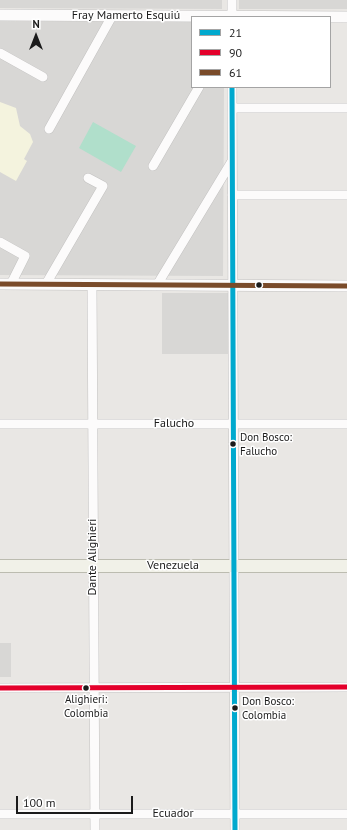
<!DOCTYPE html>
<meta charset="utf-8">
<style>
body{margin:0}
#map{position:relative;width:347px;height:830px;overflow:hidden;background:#e9e7e4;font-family:"PT Sans",sans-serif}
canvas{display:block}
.legend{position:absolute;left:191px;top:16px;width:140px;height:72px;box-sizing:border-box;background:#fff;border:1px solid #a4a4a4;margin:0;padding:5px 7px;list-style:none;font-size:12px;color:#1b1b1b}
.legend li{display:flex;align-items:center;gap:8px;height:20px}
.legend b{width:20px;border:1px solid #a4a4a4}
.north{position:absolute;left:16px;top:16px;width:40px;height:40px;-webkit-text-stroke:3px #fff;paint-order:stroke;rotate:0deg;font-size:11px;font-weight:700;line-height:16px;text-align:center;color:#1b1b1b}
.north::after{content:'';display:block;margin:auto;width:14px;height:18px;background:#1b1b1b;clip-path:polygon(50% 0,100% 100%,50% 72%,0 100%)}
.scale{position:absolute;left:16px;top:796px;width:117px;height:18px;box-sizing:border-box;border:2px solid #1b1b1b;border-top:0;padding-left:5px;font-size:12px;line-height:14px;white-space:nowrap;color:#1b1b1b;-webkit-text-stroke:3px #fff;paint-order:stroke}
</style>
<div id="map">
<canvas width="347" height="830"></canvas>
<ul class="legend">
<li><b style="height:5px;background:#00a9ce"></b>21</li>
<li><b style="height:5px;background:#e4002b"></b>90</li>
<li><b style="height:5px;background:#7a4b2a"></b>61</li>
</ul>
<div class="north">N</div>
<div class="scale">100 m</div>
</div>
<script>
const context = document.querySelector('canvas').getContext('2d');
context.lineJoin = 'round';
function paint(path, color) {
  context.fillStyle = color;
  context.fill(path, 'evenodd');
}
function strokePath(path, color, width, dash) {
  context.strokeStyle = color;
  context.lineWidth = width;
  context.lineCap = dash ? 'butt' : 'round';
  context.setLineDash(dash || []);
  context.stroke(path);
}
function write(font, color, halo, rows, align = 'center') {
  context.font = font + ' "PT Sans",sans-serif';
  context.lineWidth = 3;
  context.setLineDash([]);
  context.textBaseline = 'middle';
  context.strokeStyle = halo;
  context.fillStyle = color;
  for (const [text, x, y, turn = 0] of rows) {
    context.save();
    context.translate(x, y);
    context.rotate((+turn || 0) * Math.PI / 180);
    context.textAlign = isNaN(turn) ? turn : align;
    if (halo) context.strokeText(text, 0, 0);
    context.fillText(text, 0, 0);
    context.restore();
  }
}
const residential = new Path2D(`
 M0 0H222V9L0 8Z
 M239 0H347V9H239Z
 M0 21 192 22V87H224L223 276 0 275Z
 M162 293H228V354H162Z
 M0 643H11V677H0Z`);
const education = new Path2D(`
 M0 102 16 108 20 126 30 134 33 142 24 159 27 161 16 181 0 172Z`);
const pitch = new Path2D(`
 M93 122 136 146 121 172 79 148Z`);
const minor = new Path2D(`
 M232 0V17
 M0 53 43 77
 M232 87 235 830
 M232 108H347
 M49 129 112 16
 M153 166 199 87
 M232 195H347
 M0 242 25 256 11 284
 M46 284 103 186 88 178
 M92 285 95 830
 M157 285 232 161
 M0 424H347
 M0 688 347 687
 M0 814H347`);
const tertiary = new Path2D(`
 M0 15 347 17
 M0 284 347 286`);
const secondary = new Path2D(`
 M0 566H347`);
const bus1 = new Path2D(`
 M232 87 235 830`);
const bus2 = new Path2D(`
 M0 688 347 687`);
const bus3 = new Path2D(`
 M0 284 347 286`);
const markers = [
 [259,285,3.5,"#1b1b1b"],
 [233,444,3.5,"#1b1b1b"],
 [86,688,3.5,"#1b1b1b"],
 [235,708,3.5,"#1b1b1b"]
];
const busNames = [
 ["Don Bosco:",240,438],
 ["Falucho",240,452],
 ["Alighieri:",86,700,"center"],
 ["Colombia",86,714,"center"],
 ["Don Bosco:",242,702],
 ["Colombia",242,716]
];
const streetNames = [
 ["Fray Mamerto Esquiú",126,16],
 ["Falucho",174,424],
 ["Dante Alighieri",93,557,-90],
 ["Venezuela",173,566],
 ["Ecuador",173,814]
];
paint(residential, '#d8d7d5');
paint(education, '#f4f3de');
paint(pitch, '#b0dfcb');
strokePath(minor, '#c2c1c0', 10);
strokePath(tertiary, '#c2c1c0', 12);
strokePath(secondary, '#90917d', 13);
strokePath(minor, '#fcfbfb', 9);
strokePath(tertiary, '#fcfbfb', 11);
strokePath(secondary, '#f1f1e8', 12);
strokePath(bus1, '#00a9ce', 5);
strokePath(bus2, '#e4002b', 5);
strokePath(bus3, '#7a4b2a', 5);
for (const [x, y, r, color] of markers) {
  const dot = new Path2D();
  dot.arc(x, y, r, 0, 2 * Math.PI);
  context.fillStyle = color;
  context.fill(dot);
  strokePath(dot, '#fff', 1.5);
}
write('11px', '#1b1b1b', '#fff', busNames, 'left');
write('12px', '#1b1b1b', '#fff', streetNames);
</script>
